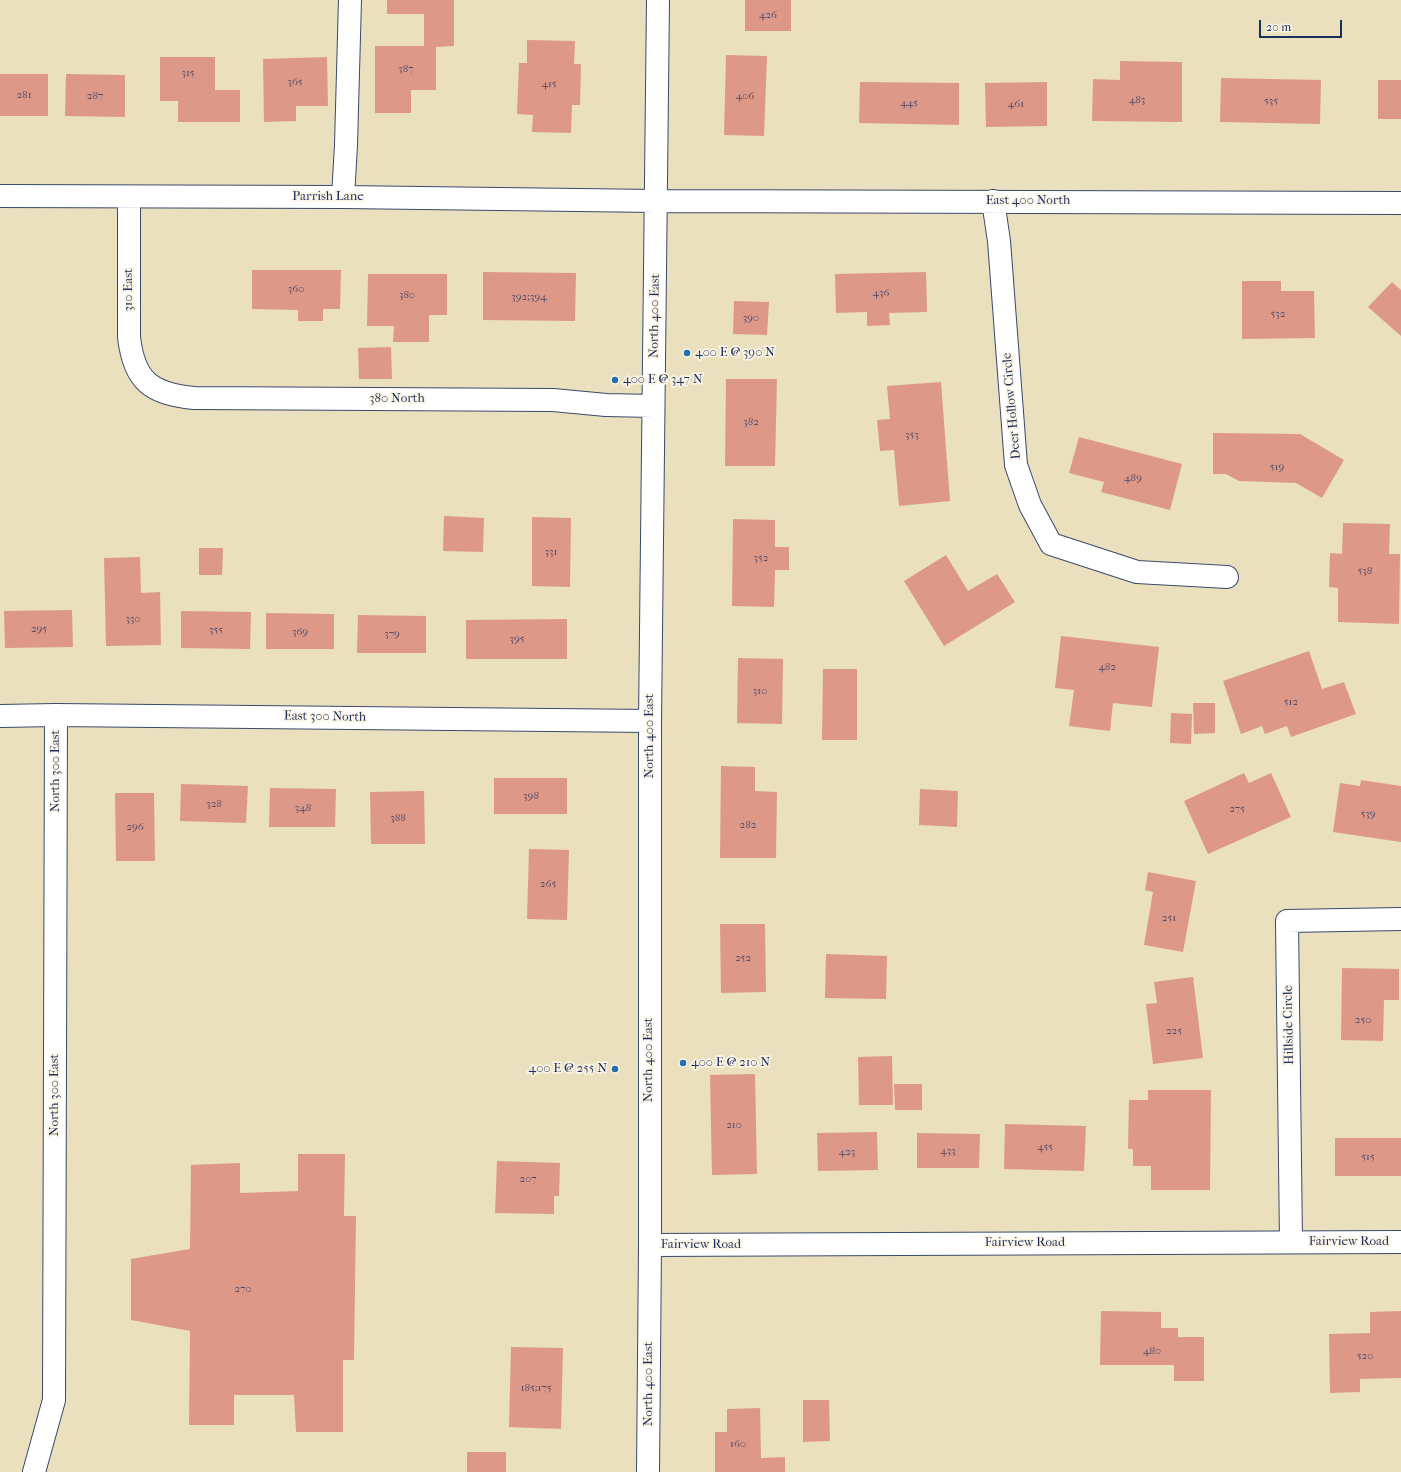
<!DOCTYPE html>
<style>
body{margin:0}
#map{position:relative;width:1401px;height:1472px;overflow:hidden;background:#eae0be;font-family:"IM FELL French Canon",serif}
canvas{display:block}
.scale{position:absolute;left:1259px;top:20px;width:83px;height:18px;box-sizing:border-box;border:2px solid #1b2f5e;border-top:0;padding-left:5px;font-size:12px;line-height:14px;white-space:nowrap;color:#1b2f5e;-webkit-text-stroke:3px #fcf5e5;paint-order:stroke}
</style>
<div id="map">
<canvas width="1401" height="1472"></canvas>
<div class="scale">20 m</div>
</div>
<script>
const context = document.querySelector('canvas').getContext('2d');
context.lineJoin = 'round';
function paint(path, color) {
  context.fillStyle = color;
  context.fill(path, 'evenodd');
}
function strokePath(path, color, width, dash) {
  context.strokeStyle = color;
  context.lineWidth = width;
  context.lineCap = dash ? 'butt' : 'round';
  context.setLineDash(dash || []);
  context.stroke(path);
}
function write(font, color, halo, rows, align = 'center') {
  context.font = font + ' "IM FELL French Canon",serif';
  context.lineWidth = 3.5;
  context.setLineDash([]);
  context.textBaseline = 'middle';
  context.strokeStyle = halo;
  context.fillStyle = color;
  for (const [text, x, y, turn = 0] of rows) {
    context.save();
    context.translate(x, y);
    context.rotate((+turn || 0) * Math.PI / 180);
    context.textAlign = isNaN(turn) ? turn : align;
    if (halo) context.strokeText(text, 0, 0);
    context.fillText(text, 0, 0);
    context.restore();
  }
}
const building = new Path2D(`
 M387 0H454V46L436 47V90H411V113H375V46H424V14H387Z
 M745 0H791V31H745Z
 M527 40 575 41 574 64H581L580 105H572L571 133 532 132 533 115 517 114 519 63H527Z
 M726 55 767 56 764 136 724 135Z
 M160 57H215V90H240V122H178V101H160Z
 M327 57 328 106H296V121L264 122 263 59Z
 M1120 61 1182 62V122L1092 121 1093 79 1120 80Z
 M0 74H48V116H0Z
 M66 74 125 75V117L65 116Z
 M1221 78 1321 80 1320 124 1220 122Z
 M1378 80H1401V119H1378Z
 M860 82 959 83V125L859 123Z
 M1047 82V126L986 127 985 83Z
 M252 270H341L340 309H323V321H298V310L252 309Z
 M483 272 576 273 575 321 483 320Z
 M926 272 927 312 889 313 890 325 867 326V312L836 313 835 274Z
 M368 274H447V315H429V342H393L394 326H367Z
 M1242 281H1281V291H1314L1315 338 1242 339Z
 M1392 282 1401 290V336L1368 307Z
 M734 301 769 302 767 335 733 334Z
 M391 347 392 379H359L358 348Z
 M726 379H777L775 466H725Z
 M941 382 950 501 899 506 894 450 880 451 877 420 890 419 887 386Z
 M1213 433 1300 434 1344 460 1322 498 1296 483 1239 481 1226 474H1213Z
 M1079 437 1182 464 1170 510 1101 492 1104 482 1069 473Z
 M444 516 484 518 483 552 443 551Z
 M532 517 571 518 570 587 532 586Z
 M733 519 775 520V547H789V570H775L774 607 732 606Z
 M1343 523 1390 524 1389 554H1400L1399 624 1338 622V588L1329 587 1330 553 1342 554Z
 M199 548H223L222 575H199Z
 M946 555 968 591 997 574 1015 602 944 646 904 581Z
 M140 557 141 593 160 592 161 645 106 646 104 558Z
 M72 610 73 647 5 648 4 611Z
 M181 611 251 612 250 649 181 648Z
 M266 613 334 614V649H266Z
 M358 615 426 616V653H357Z
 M567 619V659H466V620Z
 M1061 636 1159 647 1152 707 1113 703 1110 731 1069 726 1074 690 1055 688Z
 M1309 651 1322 689 1344 682 1356 714 1291 737 1287 726 1265 734 1262 726 1241 734 1223 681Z
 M738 658 783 659 782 724 737 723Z
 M823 669H857V740H822Z
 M1193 703H1215V733L1194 734Z
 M1171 713 1192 714 1191 744 1170 743Z
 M721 766 755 767V791L777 792 776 858H720Z
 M1244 773 1249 783 1271 773 1291 817 1208 854 1184 801Z
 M494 778H567V814H494Z
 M1361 780 1401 786V842L1333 832 1340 783 1360 786Z
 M181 784 248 786 246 823 180 821Z
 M270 788 336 789 335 827H269Z
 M920 789 958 791 957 827 919 825Z
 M424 791 425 844H371L370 792Z
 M115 793H154L155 861H116Z
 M529 849 569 850 567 920 527 919Z
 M1148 872 1196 881 1183 952 1144 945 1153 892 1145 890Z
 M720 924H765L766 992 721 993Z
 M826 954 887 956 886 999 825 998Z
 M1342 968 1399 969V1000H1384L1383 1041 1341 1040Z
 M1193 977 1203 1058 1153 1064 1146 1004 1157 1003 1154 982Z
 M892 1056 893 1105H859L858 1057Z
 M755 1074 757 1174 712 1175 710 1075Z
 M894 1084H922V1110H895Z
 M1148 1090H1211L1210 1190H1151V1166H1133V1149H1128L1129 1100H1148Z
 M1005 1124 1086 1126 1084 1171 1004 1169Z
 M877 1132 878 1170 818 1171 817 1133Z
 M917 1133 980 1134 979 1168H917Z
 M1335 1138H1401V1176H1335Z
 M298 1154H345L344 1216H356L354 1360H343V1432H296L294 1395H234V1425H189L190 1331 131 1320V1259L190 1249 191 1165 240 1163V1193L298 1191Z
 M497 1161 560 1163 559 1196H554V1214L495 1213Z
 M1101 1311 1161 1312V1328H1178V1337H1204V1381H1174V1365H1100Z
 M1401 1311V1378L1360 1379V1392L1330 1393 1329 1334 1370 1333V1312Z
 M511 1347 563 1348 561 1429 509 1427Z
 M803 1400H829L830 1441 803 1442Z
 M760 1408 761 1458 785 1457V1472H715V1432H727V1409Z
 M467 1452H506V1472H467Z`);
const minor = new Path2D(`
 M0 196 343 197 656 201 1401 203
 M129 197V337C134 381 151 394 194 398L553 400 606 405 653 406
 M343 197 346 145 350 0
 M993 201 999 241 1016 465 1030 505 1051 544 1137 572 1227 577
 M0 716 56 715 650 721
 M1291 1242 1287 921 1401 919
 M650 1245 1401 1242
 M34 1472 54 1400 56 715
 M648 1472 650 1245V721L658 0`);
const markers = [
 [687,353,4,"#1f6fb2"],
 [615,380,4,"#1f6fb2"],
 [683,1063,4,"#1f6fb2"],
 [615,1069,4,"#1f6fb2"]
];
const numberNames = [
 ["426",768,15],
 ["387",406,69],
 ["315",188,73],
 ["365",295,82],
 ["415",549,84],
 ["281",24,95],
 ["287",95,96],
 ["406",745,96],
 ["483",1137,100],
 ["535",1271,101],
 ["445",909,103],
 ["461",1016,104],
 ["360",296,289],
 ["436",881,293],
 ["380",407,295],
 ["392;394",529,297],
 ["532",1278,314],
 ["390",751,318],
 ["382",751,422],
 ["353",912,435],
 ["519",1277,467],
 ["489",1133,478],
 ["331",551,552],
 ["352",761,558],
 ["538",1365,571],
 ["330",133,619],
 ["295",39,629],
 ["355",216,630],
 ["369",300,632],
 ["379",392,634],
 ["395",517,639],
 ["482",1107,667],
 ["310",760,691],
 ["512",1291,702],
 ["398",531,796],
 ["328",214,804],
 ["348",303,808],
 ["275",1237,809],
 ["539",1368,814],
 ["388",398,818],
 ["282",748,825],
 ["296",135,827],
 ["265",548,884],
 ["251",1169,918],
 ["252",743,958],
 ["250",1363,1020],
 ["225",1174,1031],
 ["210",734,1125],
 ["455",1045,1147],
 ["433",948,1151],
 ["423",847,1152],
 ["515",1368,1157],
 ["207",528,1179],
 ["270",243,1289],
 ["480",1152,1351],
 ["520",1365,1356],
 ["185;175",536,1388],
 ["160",738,1444]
];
const streetNames = [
 ["Parrish Lane",328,197],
 ["East 400 North",1028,201],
 ["310 East",129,290,-90],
 ["North 400 East",655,316,-89],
 ["380 North",397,399],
 ["Deer Hollow Circle",1012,406,-95],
 ["East 300 North",325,717,1],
 ["North 400 East",650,736,-90],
 ["North 300 East",56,771,-90],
 ["Hillside Circle",1289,1025,-91],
 ["North 400 East",649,1060,-90],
 ["North 300 East",55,1095,-90],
 ["Fairview Road",1349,1242],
 ["Fairview Road",1025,1243],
 ["Fairview Road",701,1245],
 ["North 400 East",649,1384,-90]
];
const poiNames = [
 ["400 E @ 390 N",695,353],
 ["400 E @ 347 N",623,380],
 ["400 E @ 210 N",691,1063],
 ["400 E @ 255 N",607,1069,"right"]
];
paint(building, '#de9888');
strokePath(minor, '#3a4a6c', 24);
strokePath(minor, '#fff', 22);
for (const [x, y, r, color] of markers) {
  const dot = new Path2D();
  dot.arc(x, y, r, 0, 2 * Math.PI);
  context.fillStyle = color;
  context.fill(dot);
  strokePath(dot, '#fcf5e5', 1.5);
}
write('11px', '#4c4968', null, numberNames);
write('13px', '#1b2f5e', '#fcf5e5', streetNames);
write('13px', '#1b2f5e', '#fcf5e5', poiNames, 'left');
</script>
